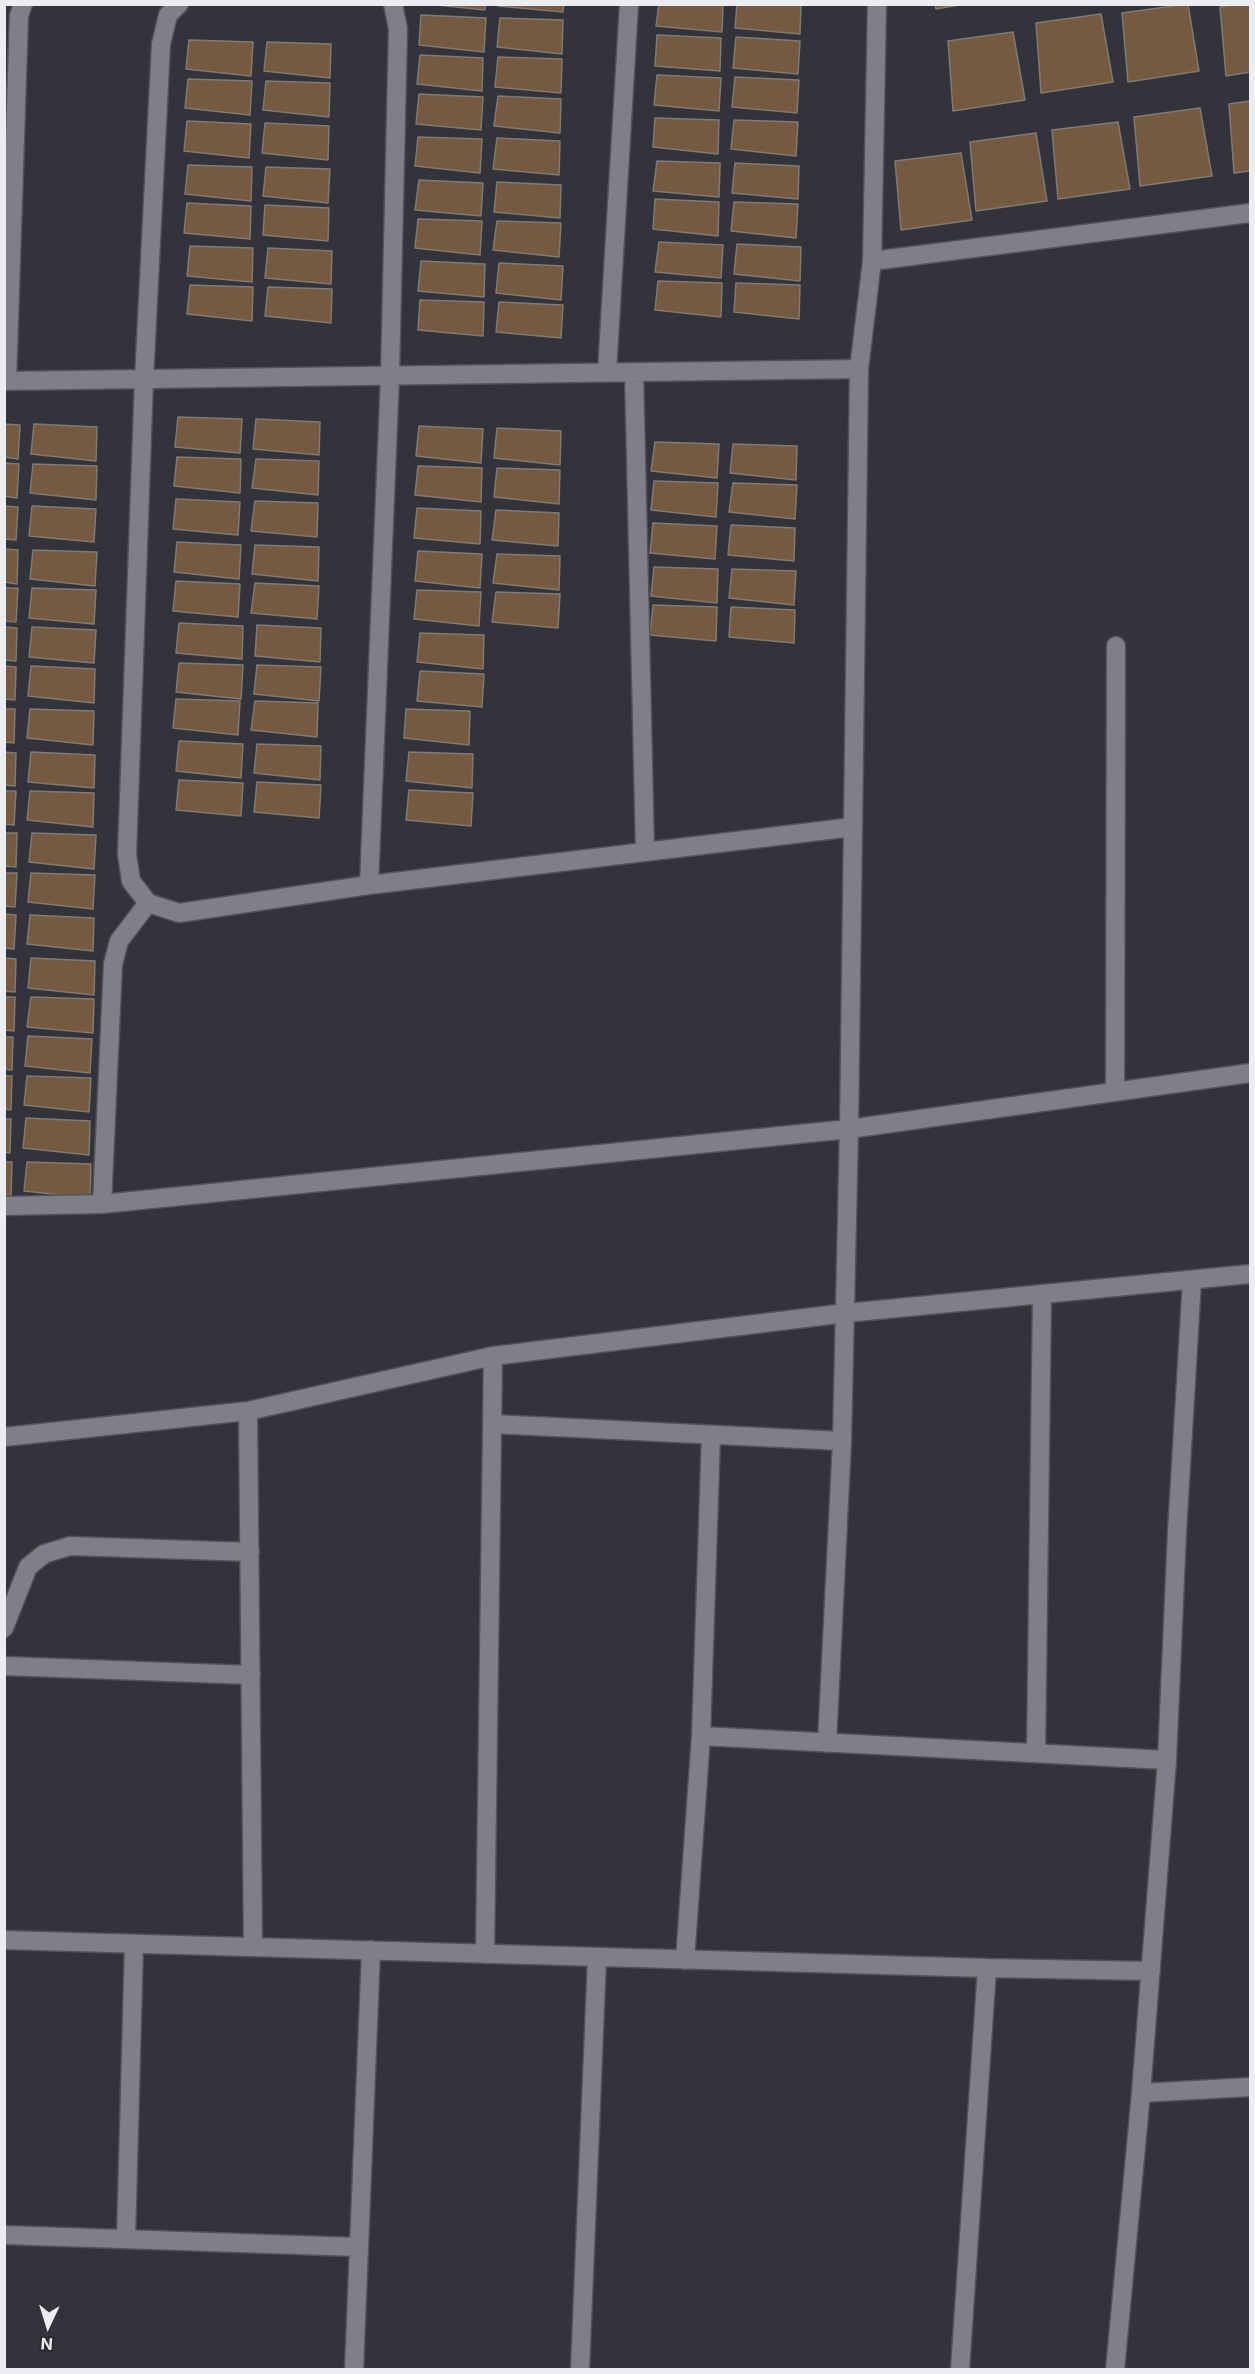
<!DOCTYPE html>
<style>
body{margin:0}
#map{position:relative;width:1255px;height:2374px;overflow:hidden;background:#33343b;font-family:Inter,sans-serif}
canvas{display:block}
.frame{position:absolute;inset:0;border:6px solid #ecedf1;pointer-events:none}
.north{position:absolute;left:18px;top:2296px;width:60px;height:60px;-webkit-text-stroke:4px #292a31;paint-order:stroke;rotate:184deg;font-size:16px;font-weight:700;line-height:24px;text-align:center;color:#ecedf1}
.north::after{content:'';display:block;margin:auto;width:21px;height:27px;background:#ecedf1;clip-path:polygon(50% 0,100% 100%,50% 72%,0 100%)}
</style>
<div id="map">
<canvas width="1255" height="2374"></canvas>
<div class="frame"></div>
<div class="north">N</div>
</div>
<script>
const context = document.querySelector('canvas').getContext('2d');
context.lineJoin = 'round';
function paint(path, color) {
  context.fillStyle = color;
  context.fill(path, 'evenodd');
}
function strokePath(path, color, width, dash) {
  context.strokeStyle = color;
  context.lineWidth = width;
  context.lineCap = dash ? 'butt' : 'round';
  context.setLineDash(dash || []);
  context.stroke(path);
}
const building = new Path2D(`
 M427 4H485V10Z
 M498 4H564L563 12 498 6Z
 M659 4H723L722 32 656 26Z
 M737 4H801L800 34 735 28Z
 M935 4H965L936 9Z
 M1188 4 1199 71 1128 82 1122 13Z
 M1239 4H1250V72L1226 76 1220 7Z
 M1101 14 1113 82 1041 93 1036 23Z
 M421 15 486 18 484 52 419 45Z
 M500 18 563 20 562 54 497 47Z
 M1013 32 1025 100 953 111 948 41Z
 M657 35 721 38 720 71 655 66Z
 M736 37 800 41 798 74 733 68Z
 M189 40 253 42 251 76 186 69Z
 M267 42 331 44 330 78 264 71Z
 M420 55 483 58 482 91 417 84Z
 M498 57 562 59 561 93 495 87Z
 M657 75 721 78 719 111 654 105Z
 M735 77 799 80 797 113 732 107Z
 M188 79 252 81 250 115 185 108Z
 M266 81 330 83 329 117 263 110Z
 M419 94 483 97 481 130 416 124Z
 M498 96 561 99 560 133 494 126Z
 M1250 101V171L1234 173 1229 104Z
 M1200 108 1212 176 1140 186 1134 117Z
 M655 118 719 120 718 154 653 147Z
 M734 120 798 122 796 156 731 149Z
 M187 121 251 124 249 158 184 151Z
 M1118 122 1130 189 1058 199 1052 130Z
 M265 123 329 126 328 160 262 153Z
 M1036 133 1047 201 976 211 970 142Z
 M418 137 482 139 480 173 415 166Z
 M497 138 560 141 559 175 493 169Z
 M961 153 972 220 901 230 895 161Z
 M657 161 720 163 719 197 653 191Z
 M735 163 799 166 798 199 732 193Z
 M188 165 252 167 251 201 185 194Z
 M266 167 330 169 328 203 263 196Z
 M419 180 483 183 481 216 415 210Z
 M497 182 561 185 560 218 494 212Z
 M655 199 719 202 718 236 653 229Z
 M734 202 798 204 796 238 731 231Z
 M187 203 251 206 250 239 184 233Z
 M265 205 329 208 328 241 263 235Z
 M418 219 482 221 480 255 415 248Z
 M497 221 561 223 559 257 493 250Z
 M659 242 723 245 721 278 655 272Z
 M737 244 801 247 800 281 734 274Z
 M190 246 253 248 252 282 187 276Z
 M268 248 332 251 331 284 265 278Z
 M421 261 485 264 484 297 418 291Z
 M499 263 563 266 561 300 496 293Z
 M658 281 722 283 721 317 655 310Z
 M736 283 800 285 799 319 734 312Z
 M190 285 253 287 252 321 187 314Z
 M268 287 332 289 331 323 265 316Z
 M420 300 484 302 483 336 418 330Z
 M499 302 563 305 561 338 496 332Z
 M178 417 242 419 240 453 175 447Z
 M256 419 320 422 319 455 253 449Z
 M4 424 20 425 18 459 4 457Z
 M34 424 97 427 96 461 31 454Z
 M419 426 483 429 481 463 416 456Z
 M497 428 561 431 560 465 494 458Z
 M655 442 719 444 717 478 651 471Z
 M733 444 797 446 796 480 730 473Z
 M177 457 241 459 240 493 174 486Z
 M256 459 319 461 318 495 252 488Z
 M4 463 19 464 17 498 4 496Z
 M33 464 97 466 96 500 30 493Z
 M418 466 482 468 481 502 415 495Z
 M497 468 560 470 559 504 494 497Z
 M654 481 718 483 716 517 651 510Z
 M733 483 797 485 795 519 729 512Z
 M176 499 240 502 238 535 173 529Z
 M255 501 318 503 317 537 251 531Z
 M4 506 18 507 16 540 4 539Z
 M32 506 96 509 94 542 29 536Z
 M417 508 481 511 480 544 414 538Z
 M496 510 559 513 558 546 492 540Z
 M653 523 717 526 715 559 650 553Z
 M731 525 795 528 794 561 728 555Z
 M177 542 241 545 239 579 174 572Z
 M255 545 319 547 318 581 252 574Z
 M4 549 18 550 17 584 4 582Z
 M33 550 97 552 95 586 30 579Z
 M418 551 482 554 480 588 415 581Z
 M497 554 560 556 559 590 493 583Z
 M654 567 718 569 717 603 651 596Z
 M732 569 796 571 794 605 729 598Z
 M176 581 240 584 238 617 173 611Z
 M255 583 319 586 317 619 251 613Z
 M4 588H18L16 622 4 621Z
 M32 588 96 590 94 624 29 618Z
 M417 590 481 592 479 626 414 619Z
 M496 592 560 594 558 628 492 622Z
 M653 605 717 607 716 641 650 635Z
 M731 607 795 610 794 643 729 637Z
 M179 623 243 626 242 659 176 653Z
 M257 625 321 628 320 662 255 656Z
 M4 627 17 628 16 661 4 660Z
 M32 627 96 630 94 663 29 657Z
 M420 633 484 635 483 669 417 662Z
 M179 663 243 665 241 699 176 692Z
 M257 665 321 667 319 701 254 694Z
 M4 666 16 667 15 700 4 699Z
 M31 666 95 669 94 703 28 696Z
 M420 671 484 674 482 707 417 701Z
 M176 699 240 701 238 735 173 728Z
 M255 701 318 703 317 737 251 730Z
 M4 709H15L14 743 4 742Z
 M30 709 94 711 93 745 27 738Z
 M406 709 470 711 469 745 404 738Z
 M179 741 243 744 241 778 176 771Z
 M257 744 321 746 320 780 254 773Z
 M4 752 16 753 15 786 4 785Z
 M31 752 95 755 94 788 28 782Z
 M409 752 473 754 472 788 406 781Z
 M179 780 243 783 241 816 176 810Z
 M257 782 321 785 319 818 254 812Z
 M409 790 473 793 471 826 406 820Z
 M4 791H16L14 825 4 824Z
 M30 791 94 793 93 827 27 820Z
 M4 833H17L16 867 4 866Z
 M32 833 96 835 94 869 29 862Z
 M4 873H17L15 907 4 906Z
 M31 873 95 875 93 909 28 902Z
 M4 914 16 915 14 949 4 948Z
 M30 915 94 918 93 951 27 944Z
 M4 958 16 959 15 992 4 991Z
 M31 958 95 961 94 995 28 988Z
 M4 997H15L14 1031 4 1030Z
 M31 997 94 999 93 1033 27 1027Z
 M28 1036 92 1039 90 1073 25 1066Z
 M4 1037H13L12 1070 4 1069Z
 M4 1076H12L11 1110 4 1109Z
 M27 1076 91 1078 89 1112 24 1105Z
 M26 1118 90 1121 89 1155 23 1148Z
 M4 1119H11L10 1153 4 1152Z
 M4 1162H12L11 1196 4 1195Z
 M27 1162 91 1164 90 1198 24 1191Z`);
const minor = new Path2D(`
 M179 4 168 15 161 44 144 379 127 854 131 881 148 903 179 913 369 885 853 827
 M872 261 1250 213
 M607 372 629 4
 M634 372 645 851
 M4 381 859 369
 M7 381 19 16 23 4
 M369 885 390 376 398 29 393 4
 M1115 1092 1116 646
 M102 1204 113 964 119 941 148 903
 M4 1206 102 1204 849 1129 859 369 872 261 877 4
 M248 1411 253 1947
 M492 1424 842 1441
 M4 1437 248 1411 493 1356 846 1313 1250 1274
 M4 1628 28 1567 44 1554 70 1546 250 1552
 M4 1666 251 1675
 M701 1736 711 1435
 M827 1743 842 1441 849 1129 1250 1073
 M1036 1753 1042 1294
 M4 1940 987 1968
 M485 1954 493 1356
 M685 1960 701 1736 1167 1760
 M1141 2093 1250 2087
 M4 2235 357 2247
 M126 2238 134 1944
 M354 2370 371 1950
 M580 2370 597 1957
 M960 2370 987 1968 1151 1971
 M1115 2370 1141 2093 1167 1760 1177 1532 1192 1280`);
paint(building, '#755a40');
strokePath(building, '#817a74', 1.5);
strokePath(minor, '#515258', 21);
strokePath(minor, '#7e7f87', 18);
</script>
